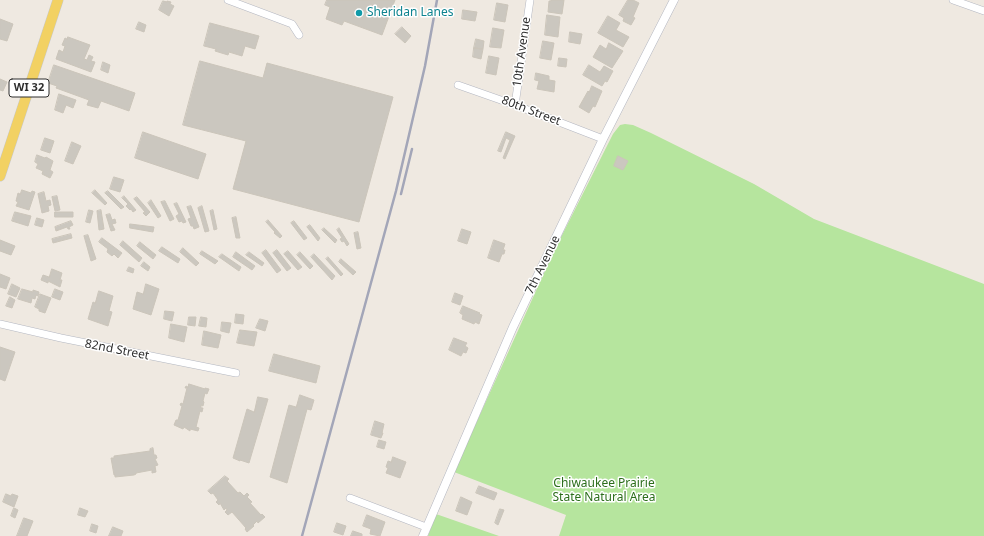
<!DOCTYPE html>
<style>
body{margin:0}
canvas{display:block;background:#efe9e1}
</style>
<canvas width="984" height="536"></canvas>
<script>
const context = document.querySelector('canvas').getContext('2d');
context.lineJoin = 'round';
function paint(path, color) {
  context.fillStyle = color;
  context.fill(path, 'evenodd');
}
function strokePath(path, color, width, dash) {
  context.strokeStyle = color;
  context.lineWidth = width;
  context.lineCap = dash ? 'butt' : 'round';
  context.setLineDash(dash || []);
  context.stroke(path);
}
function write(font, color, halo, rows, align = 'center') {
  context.font = font + ' "Noto Sans",sans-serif';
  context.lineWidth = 3;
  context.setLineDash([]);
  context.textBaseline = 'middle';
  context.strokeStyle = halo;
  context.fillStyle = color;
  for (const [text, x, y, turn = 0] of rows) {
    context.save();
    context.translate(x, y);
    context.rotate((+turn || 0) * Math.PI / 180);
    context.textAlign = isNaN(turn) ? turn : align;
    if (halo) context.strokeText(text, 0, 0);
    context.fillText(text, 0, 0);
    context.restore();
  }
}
const green = new Path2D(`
 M625 124 633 125 651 133 754 184 814 219 984 284V536H559L566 515 454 472 554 251 613 134 620 125Z
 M436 514 499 536H428Z`);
const building = new Path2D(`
 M327 0H395L382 35 344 21 342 25 326 19 330 7 325 5Z
 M551 0H564L562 14 548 12 549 1H551Z
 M628 0H633L639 3 633 17 635 18 631 25 623 21 624 18 619 15Z
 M163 1 167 2V1L171 2 170 4 174 6 169 16 159 10Z
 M497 3 508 5 505 22 494 20Z
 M463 10 477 12 475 21 462 19Z
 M547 15 560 17 558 37 545 35Z
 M608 16 620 23 616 30 629 37 623 47 598 33Z
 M0 19 13 24 7 41 0 39Z
 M139 22 146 25 144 32 136 29Z
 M210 23 259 36 255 49 245 46 242 56 229 52 228 55 215 51 216 49 204 46Z
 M402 27 411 36 405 43 395 34Z
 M493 28 504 30 501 48 490 47Z
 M570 32 582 34 580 44 569 42Z
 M68 37 90 45 84 59 87 60 89 55 93 57 91 61 95 62 91 72 56 59 59 50 63 52 65 46 62 45 65 38 67 39Z
 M476 39 484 41 483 49 474 48Z
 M543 41 554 43 551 60 540 58Z
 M609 43 623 51 612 68 593 57 600 45 606 49Z
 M474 48 483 49 481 59 473 57Z
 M489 56 499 58 496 75 486 73Z
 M559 58 567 59 566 67 558 66Z
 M200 61 263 78 267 63 393 97 359 222 233 189 246 141 183 125Z
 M103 62 110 65 108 73 101 70Z
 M54 65 135 93 129 111 101 101 98 108 87 105 89 100 56 88 57 86 48 83Z
 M589 65 600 72 604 66 613 71 607 82 605 81 602 86 583 75Z
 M536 73 549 76V80L555 81 554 92 537 89 539 81 535 80Z
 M0 79 7 82 3 91 0 90Z
 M592 86 602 91 595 107 593 106 589 113 579 107 588 91 589 92Z
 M59 94 76 100 73 108 66 105 63 113 55 110Z
 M143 132 206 154 198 179 135 158Z
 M506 132 515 136 505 159 503 158 510 140 506 138 501 152 498 151Z
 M45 138 54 141 50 153 41 150Z
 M72 142 81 146 73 164 65 161Z
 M37 155 45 158 46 157 53 161 50 170 53 172 50 178 42 174 43 171 36 168 38 164 35 162Z
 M618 156 628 161 623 170 614 166Z
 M114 177 124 180 120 192 110 189Z
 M22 190 31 193 32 191 35 192 29 210 16 206 18 202 16 201 18 193 20 194Z
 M95 190 107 203 105 205 92 193Z
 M108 191 124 207 121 209 105 193Z
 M44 192 46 201 50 200 51 205 48 206 49 211 42 213 38 194Z
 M57 196 60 210 55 211 52 197Z
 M124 196 136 210 133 212 131 209 130 210 126 206 128 204 122 198Z
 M137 197 150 212 146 216 143 213 145 212 134 199Z
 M151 200 161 216 158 218 148 203Z
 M165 201 174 219 170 221 161 202Z
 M177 203 186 222 183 223 182 221 179 222 176 216 179 214 174 204Z
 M191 206 199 227 194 229 193 226H191L188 219 191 218 187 207Z
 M202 206 209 231 205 232 198 208Z
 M89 210 93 211 90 223 86 222Z
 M101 210 104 229 99 230 97 211Z
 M213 210 217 229 214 230 210 211Z
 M15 212 31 216 28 226 12 221Z
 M55 212H73V217H55Z
 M110 214 112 220 115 219 116 223 112 224 115 230 111 231 106 215Z
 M236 217 240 238H236L232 218Z
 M37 218 44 220 42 227 35 225Z
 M268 220 282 236 280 238 274 233 275 232 266 222Z
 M71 221 73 225 69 227 70 229H68L67 227 56 231 55 227Z
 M294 221 307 238 304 240 291 223Z
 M130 224 154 227 153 232 130 228Z
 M310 225 320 238 318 241 307 227Z
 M324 228 337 240 335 243 322 230Z
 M339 228 349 244 347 246 344 241 342 242 340 239 342 238 337 230Z
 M462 229 471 232 467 244 458 241Z
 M358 232 361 248 357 249 354 233Z
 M71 234 72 238 53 243 52 239Z
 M88 235 96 259 91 261 84 236Z
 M102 238 122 253 118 258 114 254 112 256 107 252 108 249 99 242Z
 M0 240 15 246 11 255 0 251Z
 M494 240 505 244 503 250H505L504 254H502L499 262 488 258Z
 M123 241 142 258 139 262 120 245Z
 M140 242 156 255 153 259 137 246Z
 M162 247 180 259 178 263 159 251Z
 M183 248 199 263 196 266 180 252Z
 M266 250 281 270 277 273 262 253Z
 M277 250 291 268 287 271 273 253Z
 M202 251 218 261 215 264 200 254Z
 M288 251 302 267 298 270 284 254Z
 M236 252 255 266 252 270 233 257Z
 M249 252 264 263 262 266 246 255Z
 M300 252 313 266 310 269 297 255Z
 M222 254 241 267 239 271 219 257Z
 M314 254 335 276 332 280 311 257Z
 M328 257 343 274 341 276 326 259Z
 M341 259 356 272 353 275 339 262Z
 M144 262 150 267 148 271 141 266Z
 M129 267 134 269 133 273 127 271Z
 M52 269 62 273 60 280H62L60 287 48 281V283L41 280 43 275 49 277Z
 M0 274 10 278 6 289 0 287Z
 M12 284 20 288 16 297 8 294Z
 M146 284 159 289 151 315 133 309 137 292 143 294Z
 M22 289 33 292V290L39 292 38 296 36 295 35 299 32 298 31 303 18 299Z
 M55 289 63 292 60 300 52 297Z
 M99 291 113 296 109 311 112 312 108 326 88 319 93 302 95 303Z
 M455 293 463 296 460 305 452 302Z
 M40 294 51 298 45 313 39 311V309L35 307Z
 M10 297 15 300 12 308 6 306Z
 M463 306 480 313 479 314 482 315 479 324 475 322 474 324 462 319 463 315 460 313Z
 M165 311 174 312 172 321 164 319Z
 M236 314 244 315 243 324 235 323Z
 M189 317H196L195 326 188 325Z
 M201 317 207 318 206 327 199 326Z
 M260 319 268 321 265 331 256 328Z
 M222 322 231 323 229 333 221 331Z
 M171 324 187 327 184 342 169 338Z
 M240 330 257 332 254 346 237 343Z
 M204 331 221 335 218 348 202 345Z
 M454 338 467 343 465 346 468 348 466 353 463 352 461 356 449 350Z
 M0 347 15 352 5 381 0 379Z
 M274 354 320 366 316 383 269 371Z
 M189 384 205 389V388L209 389 207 394 205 393 203 401 204 402 203 406 201 405V408H203L202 412 200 411 196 427 199 428 198 431 190 429V431L184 427 183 429 174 425 176 420H178L182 406 180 405 181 403 183 404 187 388H185L186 386 188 387Z
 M300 395 314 400 311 410 307 409 287 483 270 477 289 405 296 407Z
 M258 397 268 399 249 463 240 460V461L233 458 247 409 254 412Z
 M375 421 384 424 382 433H383L381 438 371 435Z
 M379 440 386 442 384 449 377 447Z
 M153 448 154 455H156L157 458 155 459 158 465 155 466 156 472 152 473V470L136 473V474L134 475 115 477V475H114L111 458H114V456L150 451V449Z
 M393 457 406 462 400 478 386 473 388 468 386 467 388 461 391 462Z
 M225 476 229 479 227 481 238 493 240 492 244 496 247 493 249 495 247 497 252 502 250 503 261 515 262 514 265 517 258 523 257 521 253 525 254 526 247 532 245 529 246 528 232 512 228 515 225 512 227 510 226 508 224 510 220 503 219 505 216 502 218 500 213 493 211 494 208 491Z
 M479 486 497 493 494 500 476 493Z
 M6 494 11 496 12 494 18 496 14 507 3 502Z
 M461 497 472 502 467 515 456 511Z
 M14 508 18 510 15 518 11 516Z
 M80 508 88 511 85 517 78 515Z
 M500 509 504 510 498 525 495 523Z
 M367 515 385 522 380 536 370 534 371 529 363 526Z
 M24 518 33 521 27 536H17Z
 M337 523 346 526 343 535 334 532Z
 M92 524 98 526 96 533 90 531Z
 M113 527 123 531 121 536H109Z
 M353 531 362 534V536H351Z`);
const minor = new Path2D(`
 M228 0 292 24 299 35
 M953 0 984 11
 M458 85 515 105 603 139
 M515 105 530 0
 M0 324 61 338 236 373
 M350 498 426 527`);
const tertiary = new Path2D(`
 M423 536 513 327 603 139 674 0`);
const primary = new Path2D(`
 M0 176 58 0`);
const rail = new Path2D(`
 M401 194 412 149
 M302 536 396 191 425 66 437 0`);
const markers = [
 [359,13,4,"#0f9aa8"]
];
const shields = [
 [29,88,40]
];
const shieldNames = [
 ["WI 32",29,88]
];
const cultureNames = [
 ["Sheridan Lanes",367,13]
];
const streetNames = [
 ["10th Avenue",522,52,-82],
 ["80th Street",531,111,21],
 ["7th Avenue",543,265,-64],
 ["82nd Street",117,350,11]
];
const parkNames = [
 ["Chiwaukee Prairie",604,484],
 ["State Natural Area",604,498]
];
paint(green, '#b6e59e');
paint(building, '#cbc7bf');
strokePath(building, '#cbc5ba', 1);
strokePath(minor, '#b4b7c1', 8);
strokePath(tertiary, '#b4b7c1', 9);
strokePath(primary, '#c9c9c9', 11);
strokePath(minor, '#fff', 7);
strokePath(tertiary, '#fff', 8);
strokePath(primary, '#f2d163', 10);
strokePath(rail, '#a3a6b8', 2.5);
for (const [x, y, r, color] of markers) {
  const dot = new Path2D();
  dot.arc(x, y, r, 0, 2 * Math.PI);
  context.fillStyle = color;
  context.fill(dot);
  strokePath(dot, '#fff', 1.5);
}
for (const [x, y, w] of shields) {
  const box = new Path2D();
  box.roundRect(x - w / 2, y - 9, w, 18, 3);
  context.fillStyle = '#fff';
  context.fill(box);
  strokePath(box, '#2e2e2e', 1);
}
write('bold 11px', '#2e2e2e', null, shieldNames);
write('12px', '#0d838f', '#fff', cultureNames, 'left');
write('12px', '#2e2e2e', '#fff', streetNames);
write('12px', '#2c6e1b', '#fff', parkNames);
</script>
